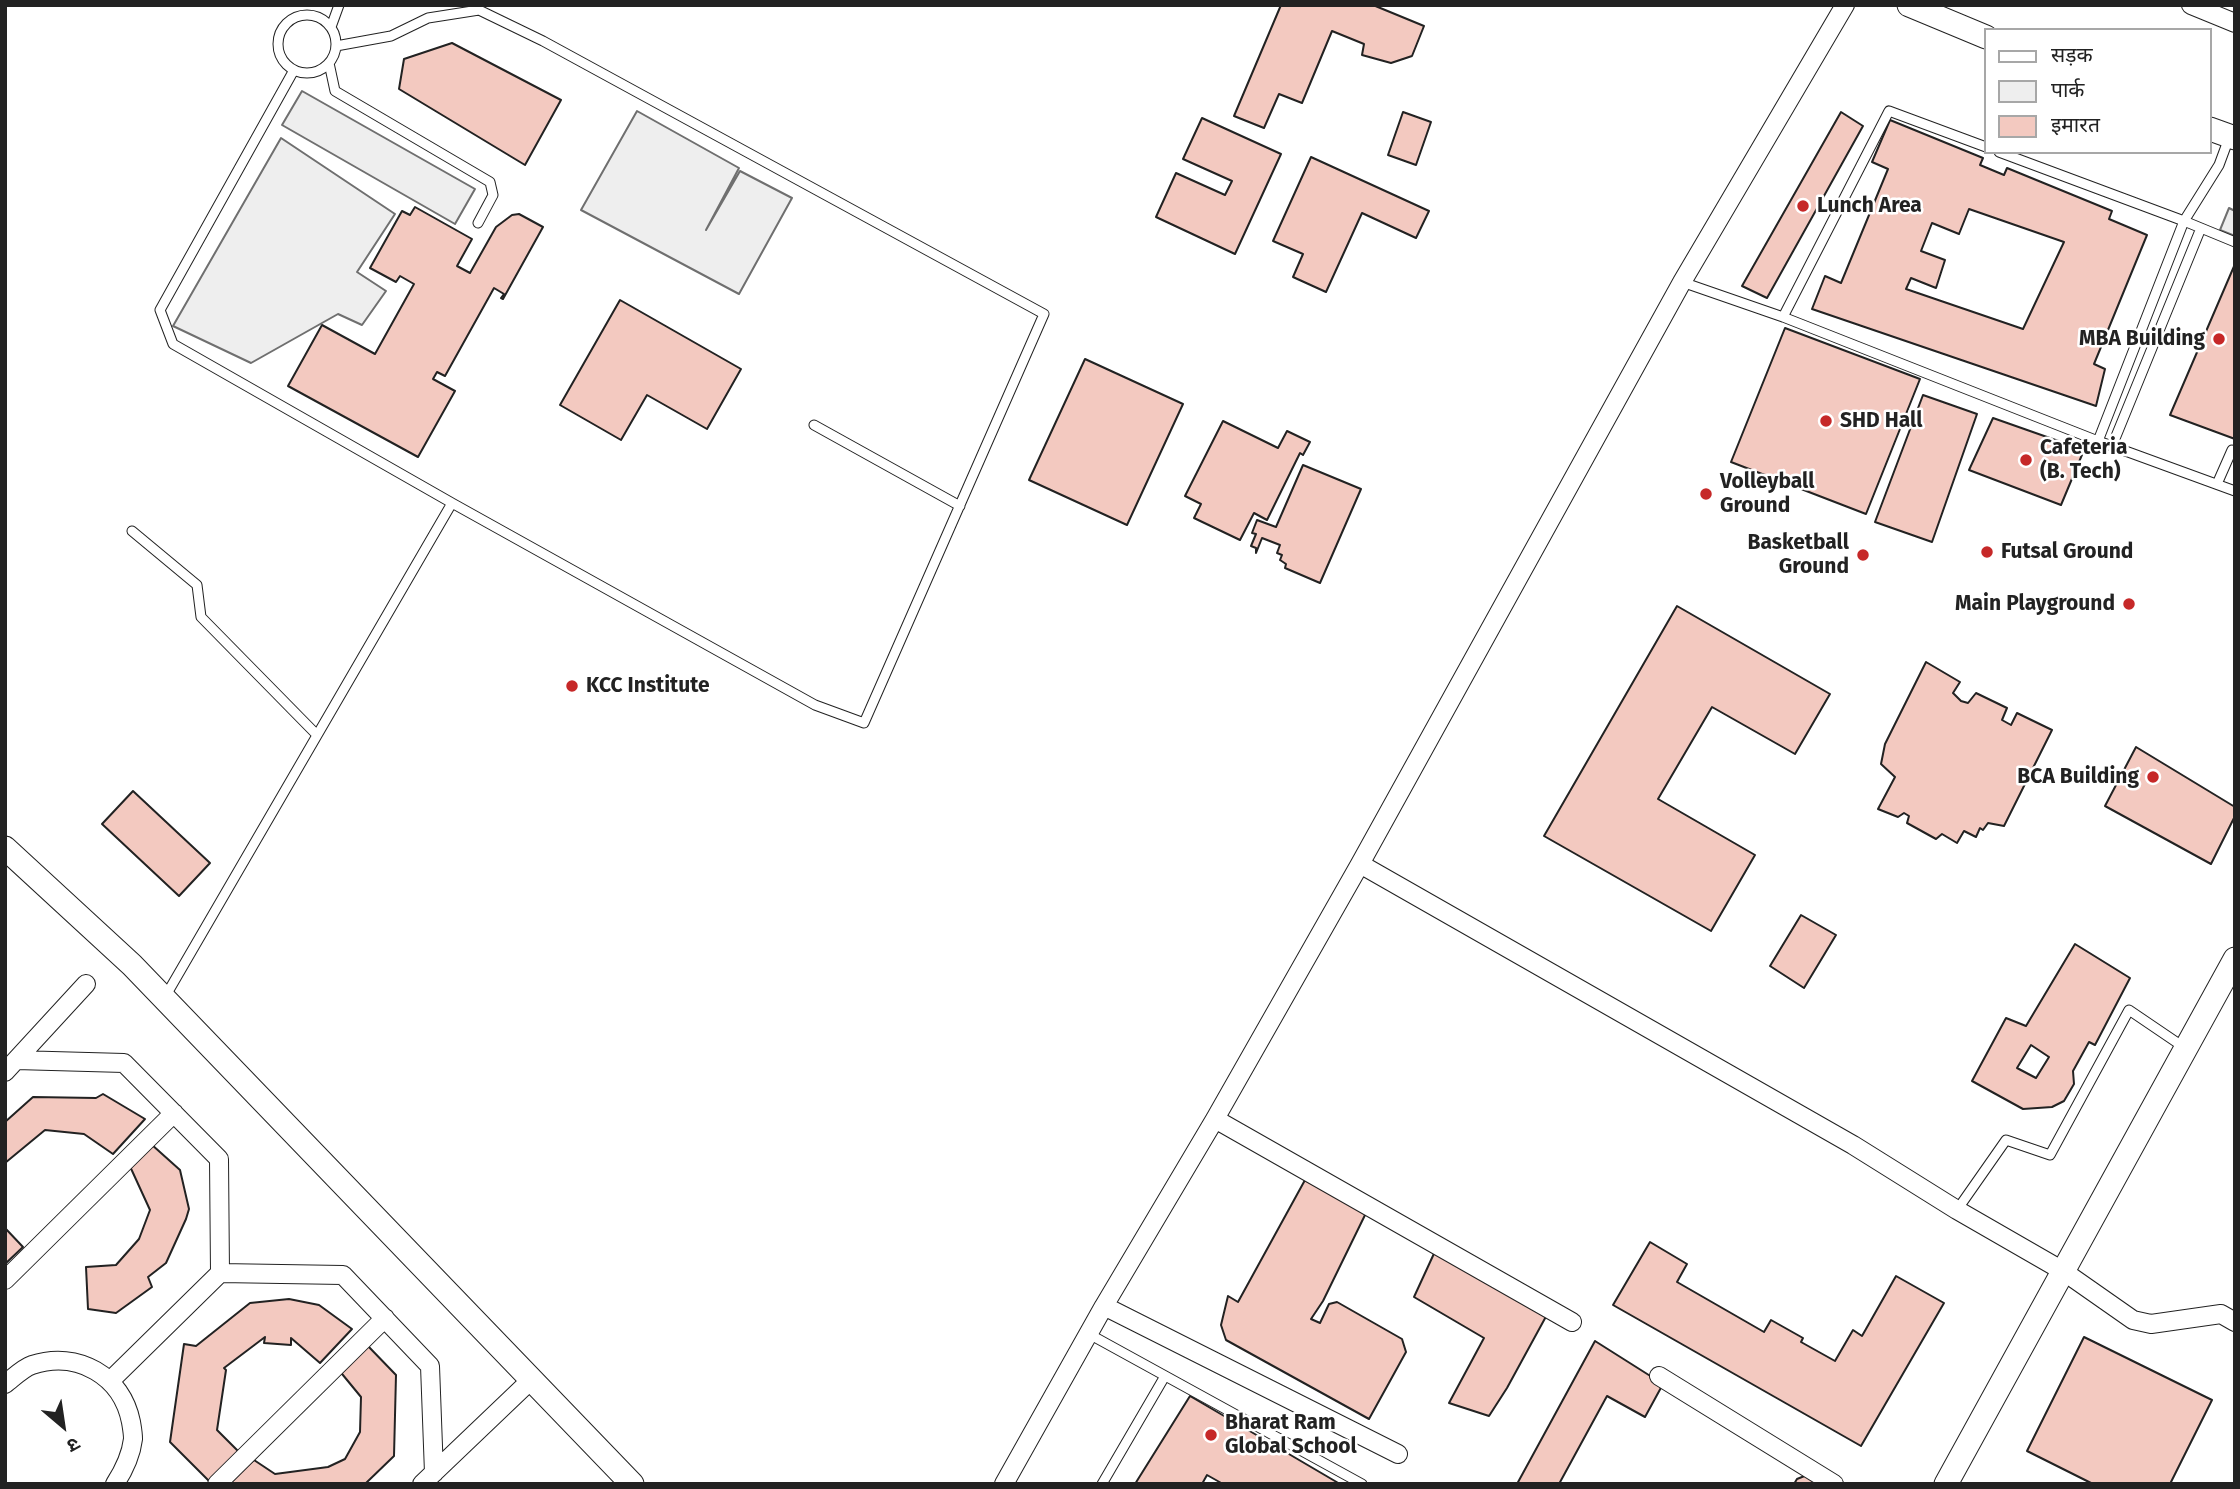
<!DOCTYPE html>
<meta charset="utf-8">
<style>
body{margin:0}
#map{position:relative;width:2240px;height:1489px;overflow:hidden;background:#fff;font-family:"Fira Sans","Noto Sans Devanagari",sans-serif}
canvas{display:block}
.frame{position:absolute;inset:0;border:7px solid #222;pointer-events:none}
.legend{position:absolute;left:1984px;top:28px;width:228px;height:126px;box-sizing:border-box;background:#fff;border:2px solid #a7a7a7;margin:0;padding:9px 12px;list-style:none;font-size:21px;color:#222}
.legend li{display:flex;align-items:center;gap:14px;height:35px}
.legend b{width:35px;border:2px solid #a7a7a7}
.north{position:absolute;left:28px;top:1391px;width:70px;height:70px;-webkit-text-stroke:5px #fff;paint-order:stroke;rotate:151deg;font-size:19px;font-weight:700;line-height:28px;text-align:center;color:#222}
.north::after{content:'';display:block;margin:auto;width:24px;height:32px;background:#222;clip-path:polygon(50% 0,100% 100%,50% 72%,0 100%)}
</style>
<div id="map">
<canvas width="2240" height="1489"></canvas>
<div class="frame"></div>
<ul class="legend">
<li><b style="height:9px;background:#fff"></b>सड़क</li>
<li><b style="height:19px;background:#eee"></b>पार्क</li>
<li><b style="height:19px;background:#f3c9c0"></b>इमारत</li>
</ul>
<div class="north">उ</div>
</div>
<script>
const context = document.querySelector('canvas').getContext('2d');
context.lineJoin = 'round';
function paint(path, color) {
  context.fillStyle = color;
  context.fill(path, 'evenodd');
}
function strokePath(path, color, width, dash) {
  context.strokeStyle = color;
  context.lineWidth = width;
  context.lineCap = dash ? 'butt' : 'round';
  context.setLineDash(dash || []);
  context.stroke(path);
}
function write(font, color, halo, rows, align = 'center') {
  context.font = font + ' "Fira Sans",sans-serif';
  context.lineWidth = 5;
  context.setLineDash([]);
  context.textBaseline = 'middle';
  context.strokeStyle = halo;
  context.fillStyle = color;
  for (const [text, x, y, turn = 0] of rows) {
    context.save();
    context.translate(x, y);
    context.rotate((+turn || 0) * Math.PI / 180);
    context.textAlign = isNaN(turn) ? turn : align;
    if (halo) context.strokeText(text, 0, 0);
    context.fillText(text, 0, 0);
    context.restore();
  }
}
const green = new Path2D(`
 M302 91 475 189 455 224 282 125Z
 M637 111 739 168 706 230 740 171 792 198 739 294 581 210Z
 M281 138 395 214 357 272 386 291 362 325 338 314 251 363 173 326Z`);
const parking = new Path2D(`
 M2229 208 2235 211V236L2220 230Z`);
const building = new Path2D(`
 M1281 5H1373L1424 26 1412 56 1391 63 1362 55 1364 44 1332 31 1302 103 1279 94 1264 128 1234 116Z
 M452 43 561 100 525 165 399 89 404 59Z
 M1403 112 1431 122 1416 165 1388 155Z
 M1841 112 1863 126 1767 298 1742 286Z
 M1202 118 1281 154 1235 254 1156 217 1176 173 1225 195 1232 181 1183 159Z
 M1890 120 1983 158 1980 165 2004 175 2007 168 2112 211 2109 219 2147 235 2094 364 2105 369 2096 406 1812 309 1825 276 1841 283 1888 169 1872 162ZM1969 209 2064 242 2023 329 1906 289 1911 278 1936 288 1945 260 1921 251 1932 223 1959 234Z
 M1311 157 1429 211 1416 238 1362 213 1326 292 1293 277 1303 254 1273 241Z
 M415 207 472 239 457 266 470 273 496 227 512 215 519 214 543 227 503 299 501 298 504 294 494 288 445 376 437 372 433 379 455 391 418 457 288 386 322 325 375 354 414 284 400 276 396 282 370 268 402 211 410 215Z
 M2235 264V439L2170 415Z
 M620 300 741 369 707 429 647 395 621 440 560 405Z
 M1785 328 1920 379 1866 514 1731 462Z
 M1085 359 1183 404 1127 525 1029 480Z
 M1923 395 1977 414 1932 542 1875 522Z
 M1993 418 2084 450 2061 505 1969 470Z
 M1223 421 1278 448 1287 431 1310 442 1303 455 1300 453 1267 520 1254 513 1240 540 1194 518 1201 504 1185 496Z
 M1303 465 1361 489 1320 583 1285 568 1286 564 1280 560 1282 555 1277 553 1280 545 1262 538 1256 553V548L1251 546 1256 534 1252 533 1257 520 1276 527Z
 M1677 606 1830 694 1795 754 1712 707 1658 799 1755 855 1711 931 1544 836Z
 M1926 662 1960 682 1953 693 1961 701 1968 703 1976 693 2007 708 2002 720 2011 725 2017 713 2052 730 2004 826 1988 823 1983 830 1980 828 1976 837 1964 831 1957 843 1942 834 1936 839 1907 823 1909 816 1904 813 1898 817 1878 809 1895 777 1881 764 1885 744Z
 M2136 747 2235 807V816L2211 864 2105 806Z
 M133 791 210 863 179 896 102 824Z
 M1801 915 1836 935 1804 988 1770 966Z
 M2075 944 2130 978 2095 1045 2089 1042 2073 1071 2074 1084 2064 1101 2052 1107 2023 1109 1972 1081 2006 1018 2026 1026ZM2031 1045 2049 1057 2036 1078 2017 1068Z
 M103 1094 145 1119 113 1154 84 1134 45 1130 5 1163V1122L33 1097 96 1098Z
 M151 1144 180 1170 189 1209 186 1219 166 1263 148 1277 152 1287 116 1313 88 1309 86 1267 116 1265 139 1239 150 1210 128 1162Z
 M1305 1180 1366 1213 1323 1301 1311 1319 1320 1323 1329 1304 1337 1302 1402 1339 1406 1352 1369 1419 1226 1340 1221 1325 1228 1296 1238 1302Z
 M5 1228 23 1247 5 1264Z
 M1650 1242 1687 1264 1677 1282 1764 1332 1771 1320 1803 1338 1801 1342 1835 1361 1853 1330 1862 1336 1896 1276 1944 1303 1861 1446 1613 1305Z
 M1437 1247 1549 1311 1507 1388 1489 1416 1449 1403 1484 1338 1414 1297Z
 M289 1299 319 1305 352 1329 320 1363 291 1338V1345L264 1343 265 1337 224 1368 226 1370 217 1430 241 1454 211 1483 170 1442 184 1344 196 1346 250 1303Z
 M2084 1337 2212 1400 2170 1484H2093L2027 1451Z
 M1595 1341 1663 1384 1645 1417 1607 1396 1559 1484H1517Z
 M367 1345 396 1375 394 1456 365 1484H224L254 1460 275 1474 328 1467 345 1459 360 1432 361 1397 338 1369Z
 M1190 1396 1340 1484H1223L1207 1475 1202 1484H1135Z
 M1812 1473 1829 1484H1794L1797 1479Z`);
const service = new Path2D(`
 M278 44a29 29 0 1 1 58 0a29 29 0 1 1-58 0Z
 M331 27 339 5
 M329 63 335 91 490 182 493 195 478 223
 M294 70 160 310 173 344 452 503
 M1999 152 2184 221 2235 242
 M1682 282 1783 317 2098 441 2184 221 2219 165 2229 138
 M1783 317 1889 111 1986 147
 M814 425 960 506
 M2098 441 2235 491
 M2112 446 2201 228
 M2217 484 2232 450
 M132 531 197 585 201 617 317 735
 M165 997 452 503 815 705 864 723 1044 314 543 41 479 10 428 18 391 36 336 46
 M1957 1210 2006 1140 2050 1155 2129 1010 2185 1048
 M1089 1334 1362 1484
 M1102 1484 1165 1376`);
const minor = new Path2D(`
 M2191 5 2235 23
 M1360 864 1853 1145 1957 1210 2063 1271 2133 1320 2151 1324 2221 1314 2235 1322
 M16 1060 124 1063 219 1159 220 1273
 M5 1072 86 984
 M1215 1119 1572 1322
 M5 1280 174 1113
 M1104 1306 1398 1454
 M1659 1376 1834 1484
 M111 1380 220 1273 343 1275 430 1366 434 1473
 M5 1384C13 1378 23 1368 32 1365 78 1350 122 1376 131 1422 132 1428 133 1433 133 1439 131 1456 124 1470 115 1484
 M217 1484 385 1318
 M422 1484 532 1379
 M1004 1484 1104 1306 1215 1119 1360 864 1682 282 1845 5`);
const tertiary = new Path2D(`
 M1909 5 1986 37
 M2210 129 2235 138
 M5 848 132 965 632 1484
 M1946 1484 2235 959`);
const markers = [
 [1803,206,7,"#c62828"],
 [2219,339,7,"#c62828"],
 [1826,421,7,"#c62828"],
 [2026,460,7,"#c62828"],
 [1706,494,7,"#c62828"],
 [1987,552,7,"#c62828"],
 [1863,555,7,"#c62828"],
 [2129,604,7,"#c62828"],
 [572,686,7,"#c62828"],
 [2153,777,7,"#c62828"],
 [1211,1435,7,"#c62828"]
];
const poiNames = [
 ["Lunch Area",1817,206],
 ["MBA Building",2205,339,"right"],
 ["SHD Hall",1840,421],
 ["Cafeteria",2040,448],
 ["(B. Tech)",2040,472],
 ["Volleyball",1720,482],
 ["Ground",1720,506],
 ["Basketball",1849,543,"right"],
 ["Ground",1849,567,"right"],
 ["Futsal Ground",2001,552],
 ["Main Playground",2115,604,"right"],
 ["KCC Institute",586,686],
 ["BCA Building",2139,777,"right"],
 ["Bharat Ram",1225,1423],
 ["Global School",1225,1447]
];
paint(green, '#eee');
strokePath(green, '#6f6f6f', 2);
paint(parking, '#ededed');
strokePath(parking, '#6f6f6f', 2);
paint(building, '#f3c9c0');
strokePath(building, '#222', 2);
strokePath(service, '#222', 11);
strokePath(minor, '#222', 20);
strokePath(tertiary, '#222', 25);
strokePath(service, '#fff', 9);
strokePath(minor, '#fff', 18);
strokePath(tertiary, '#fff', 23);
for (const [x, y, r, color] of markers) {
  const dot = new Path2D();
  dot.arc(x, y, r, 0, 2 * Math.PI);
  context.fillStyle = color;
  context.fill(dot);
  strokePath(dot, '#fff', 2.5);
}
write('bold 21px', '#222', '#fff', poiNames, 'left');
</script>
